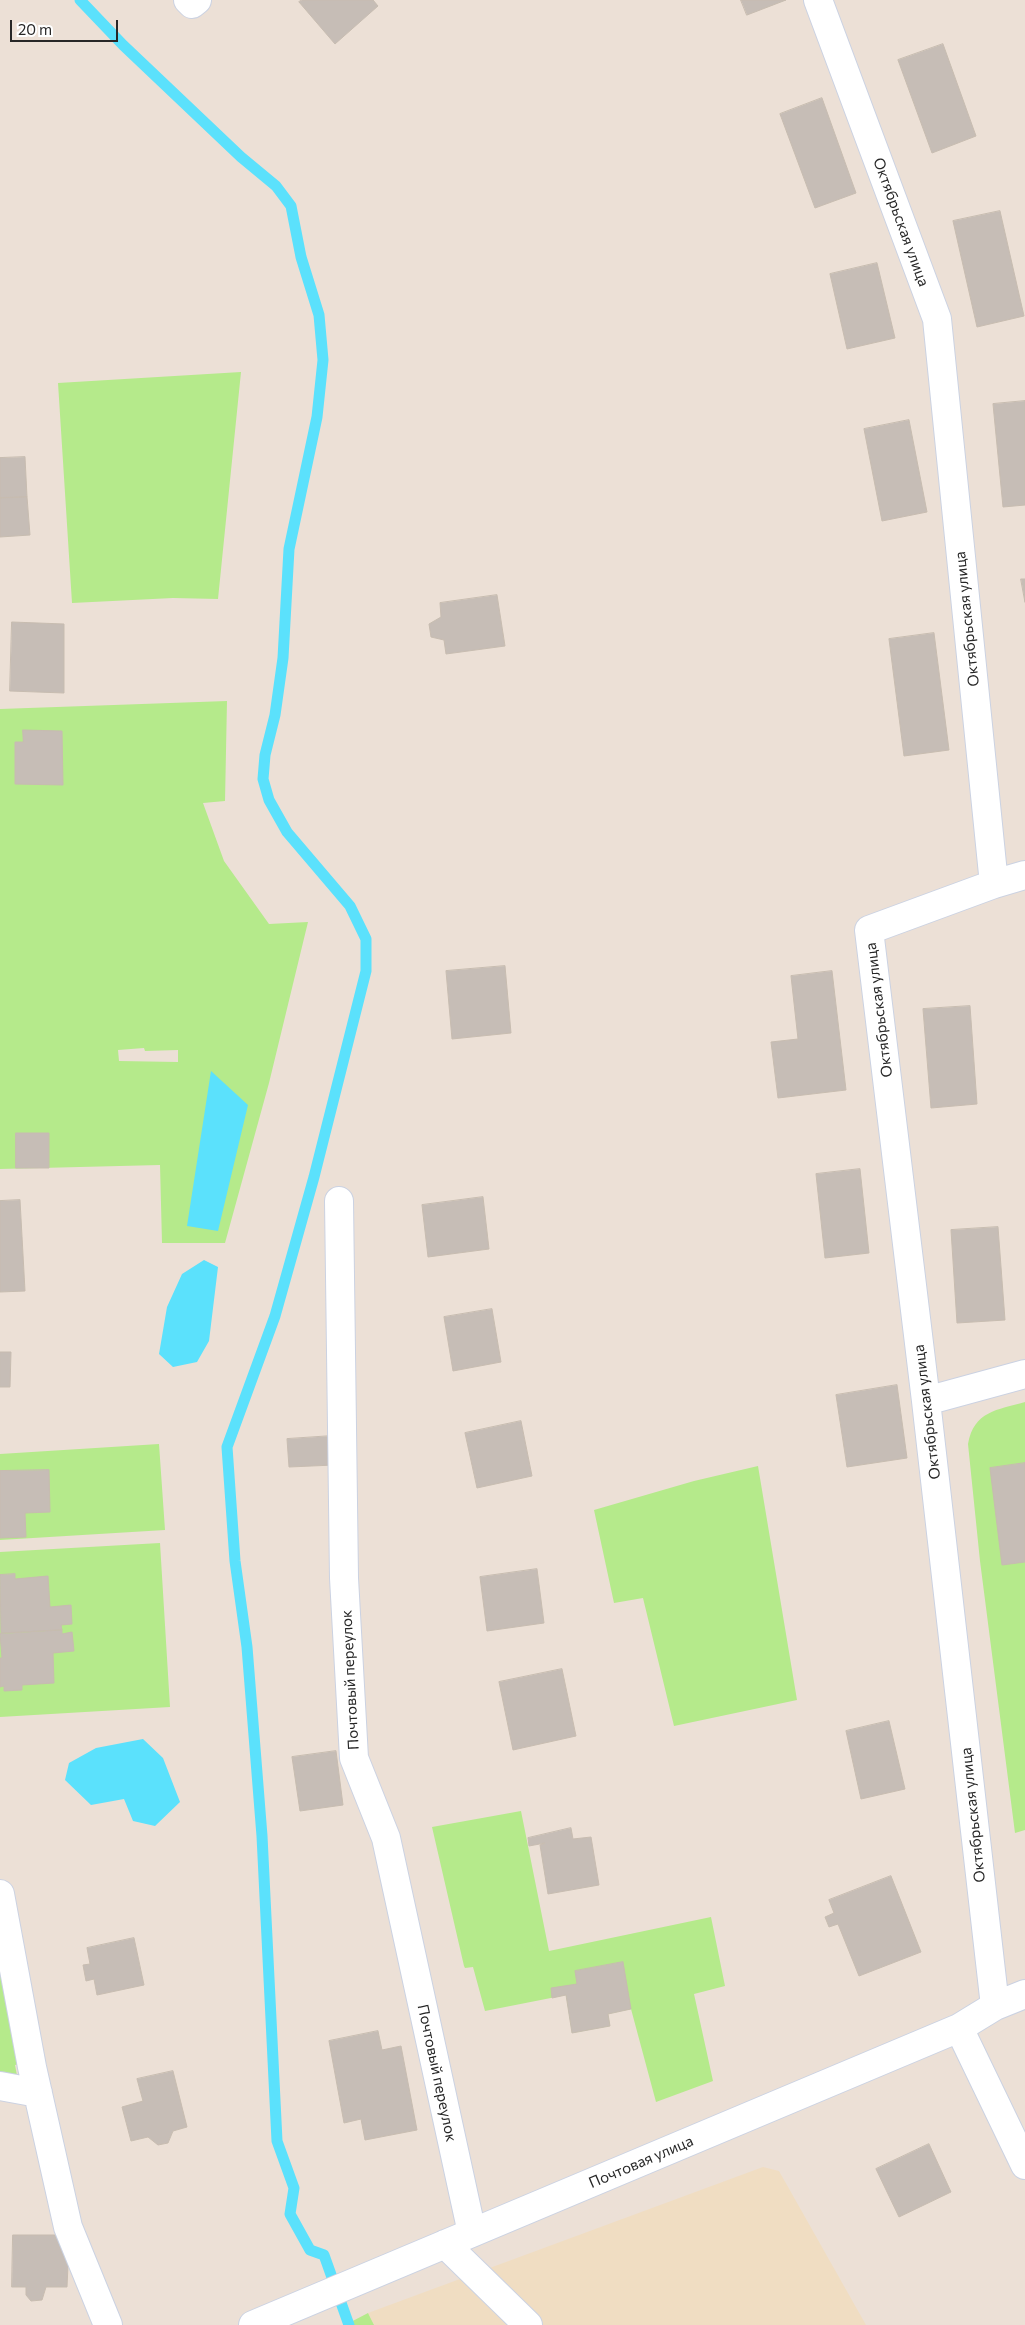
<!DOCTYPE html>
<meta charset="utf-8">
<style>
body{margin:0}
#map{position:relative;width:1025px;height:2325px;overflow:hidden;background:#ece0d6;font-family:Commissioner,sans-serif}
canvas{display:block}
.scale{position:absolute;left:10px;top:20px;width:108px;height:22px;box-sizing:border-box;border:2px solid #272727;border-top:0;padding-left:6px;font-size:15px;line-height:18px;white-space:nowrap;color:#272727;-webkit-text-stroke:4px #fff;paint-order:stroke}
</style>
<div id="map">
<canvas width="1025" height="2325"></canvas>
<div class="scale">20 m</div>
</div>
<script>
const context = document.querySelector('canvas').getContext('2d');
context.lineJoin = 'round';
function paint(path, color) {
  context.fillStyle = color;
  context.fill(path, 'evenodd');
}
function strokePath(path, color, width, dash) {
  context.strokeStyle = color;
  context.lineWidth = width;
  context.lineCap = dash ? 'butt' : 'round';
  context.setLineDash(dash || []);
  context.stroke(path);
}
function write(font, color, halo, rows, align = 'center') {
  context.font = font + ' Commissioner,sans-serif';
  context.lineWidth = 4.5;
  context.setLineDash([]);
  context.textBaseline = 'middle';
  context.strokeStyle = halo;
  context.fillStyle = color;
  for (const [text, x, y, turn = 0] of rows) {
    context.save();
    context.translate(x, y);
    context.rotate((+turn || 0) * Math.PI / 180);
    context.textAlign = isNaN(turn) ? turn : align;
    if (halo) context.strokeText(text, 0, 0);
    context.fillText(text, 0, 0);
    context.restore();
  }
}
const education = new Path2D(`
 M763 2167 779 2171 866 2325H374L368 2313Z`);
const green = new Path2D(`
 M241 372 218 599 173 598 72 603 58 383Z
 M227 701 225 801 203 803 224 861 269 924 308 922 269 1083 225 1243H162L160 1165 0 1169V709ZM144 1048 145 1051 178 1050V1062L119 1061 118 1050Z
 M1025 1402V1830L1015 1833 980 1561 968 1444C974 1411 997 1410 1025 1402Z
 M159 1444 165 1530 0 1540V1454Z
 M758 1466 797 1700 674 1726 643 1598 614 1603 594 1510 694 1481Z
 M160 1543 170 1707 0 1717V1552Z
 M521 1811 549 1951 711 1917 725 1986 694 1994 713 2081 656 2102 631 2009 608 2014 610 2026 572 2033 566 1995 485 2011 473 1967 465 1968 464 1966 432 1827Z
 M0 1906 36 2061 15 2065 19 2086 0 2083Z
 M368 2313 374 2325H345Z`);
const water = new Path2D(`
 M211 1071 248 1105 218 1231 187 1226Z
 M204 1260 218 1267 209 1341 197 1362 173 1367 159 1354 167 1307 182 1274Z
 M143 1739 163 1758 180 1802 155 1826 133 1821 124 1799 91 1805 65 1780 69 1763 96 1748Z`);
const stream = new Path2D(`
 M80 0 123 45 241 157 276 186 291 206 301 257 319 315 323 360 317 417 289 549 283 658 275 715 265 755 263 779 269 800 287 832 350 906 366 939V971L314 1177 275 1316 227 1447 235 1561 247 1647 262 1836 277 2141 294 2188 290 2214 310 2250 324 2255 349 2325`);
const building = new Path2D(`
 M302 0H373L378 6 335 44 299 2Z
 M741 0H786L747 15Z
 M943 44 976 136 932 153 898 60Z
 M822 98 856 193 815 208 780 114Z
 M1000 211 1024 316 977 327 953 221Z
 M877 263 895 338 847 349 830 274Z
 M1025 401V505L1003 507 993 404Z
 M909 420 927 512 882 521 864 429Z
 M25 457 27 497 0 498V458Z
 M27 497 30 535 0 537V498Z
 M1021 579H1025V602Z
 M497 595 505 646 446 654 444 640 431 637 429 624 441 617 440 603Z
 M12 622 64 624V693L10 691Z
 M934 633 949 750 904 756 889 639Z
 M23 730 62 731 63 785 15 784V742H23Z
 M505 966 511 1033 452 1039 446 971Z
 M832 971 846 1090 778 1098 771 1042 798 1039 791 976Z
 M970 1006 977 1104 931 1108 923 1009Z
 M16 1133H49V1168H16Z
 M860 1169 869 1253 825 1258 816 1174Z
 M483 1197 489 1249 428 1257 422 1205Z
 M20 1200 25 1291 0 1292V1201Z
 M998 1227 1005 1320 957 1323 951 1230Z
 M492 1309 501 1362 453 1371 444 1317Z
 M0 1352H11L10 1387H0Z
 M897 1385 907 1458 847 1467 836 1395Z
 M521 1421 532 1476 477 1488 465 1433Z
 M332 1436 334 1465 289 1467 287 1439Z
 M1025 1463V1562L1002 1565 990 1468Z
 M49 1470 50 1512 25 1513 26 1537 0 1538V1471Z
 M537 1569 544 1623 487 1631 480 1577Z
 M15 1574V1579L48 1576 50 1607 71 1605 72 1624 61 1625 62 1630 1 1633 0 1575Z
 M62 1630V1634L72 1632 74 1651 53 1653 54 1683 22 1685V1690L4 1691V1686L0 1687V1658H2L0 1634Z
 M562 1669 576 1736 513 1750 499 1682Z
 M889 1721 905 1789 861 1799 846 1731Z
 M336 1751 343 1805 300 1811 292 1757Z
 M571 1828 573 1839 591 1837 599 1885 548 1894 540 1845 545 1843 529 1846 528 1838Z
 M891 1876 921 1952 859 1976 838 1924 829 1927 825 1917 834 1913 829 1900Z
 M134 1938 144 1985 97 1995 94 1979 86 1981 83 1965 90 1964 87 1948Z
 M623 1962 631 2009 608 2014 610 2026 572 2033 566 1995 552 1998 551 1988 577 1984 575 1971Z
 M378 2031 382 2050 401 2046 417 2130 365 2140 361 2119 344 2123 329 2041Z
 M173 2071 187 2127 173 2131 168 2143 158 2145 148 2137 131 2141 122 2107 143 2101 137 2079Z
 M929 2144 951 2192 899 2217 876 2169Z
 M13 2235H60V2243H69L67 2287H46L42 2300 31 2301 26 2295V2287H12Z`);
const minor = new Path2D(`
 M188 0 192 4 197 0
 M818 0 937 319 994 884 869 930 926 1401 995 2006
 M994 884 1025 875
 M339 1201 344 1578 354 1758 386 1838 472 2233
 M926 1401 1025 1374
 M0 1894 32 2067 68 2227 108 2325
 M959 2028 1025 2165
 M0 2086 38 2093
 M445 2244 528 2325
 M253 2325 959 2028 995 2006 1025 1994`);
const streetNames = [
 ["Октябрьская улица",901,222,70],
 ["Октябрьская улица",967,619,-96],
 ["Октябрьская улица",879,1010,-97],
 ["Октябрьская улица",927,1412,-97],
 ["Почтовый переулок",350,1680,-93],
 ["Октябрьская улица",973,1815,-96],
 ["Почтовый переулок",437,2073,78],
 ["Почтовая улица",641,2162,-23]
];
paint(education, '#f0ddc2');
paint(green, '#b5ea8b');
paint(water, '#5be1fc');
strokePath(stream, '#5be1fc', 11);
paint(building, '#c6bdb6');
strokePath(building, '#c7bcb0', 1);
strokePath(minor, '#cbd2e2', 30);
strokePath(minor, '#fff', 28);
write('15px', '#272727', '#fff', streetNames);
</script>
